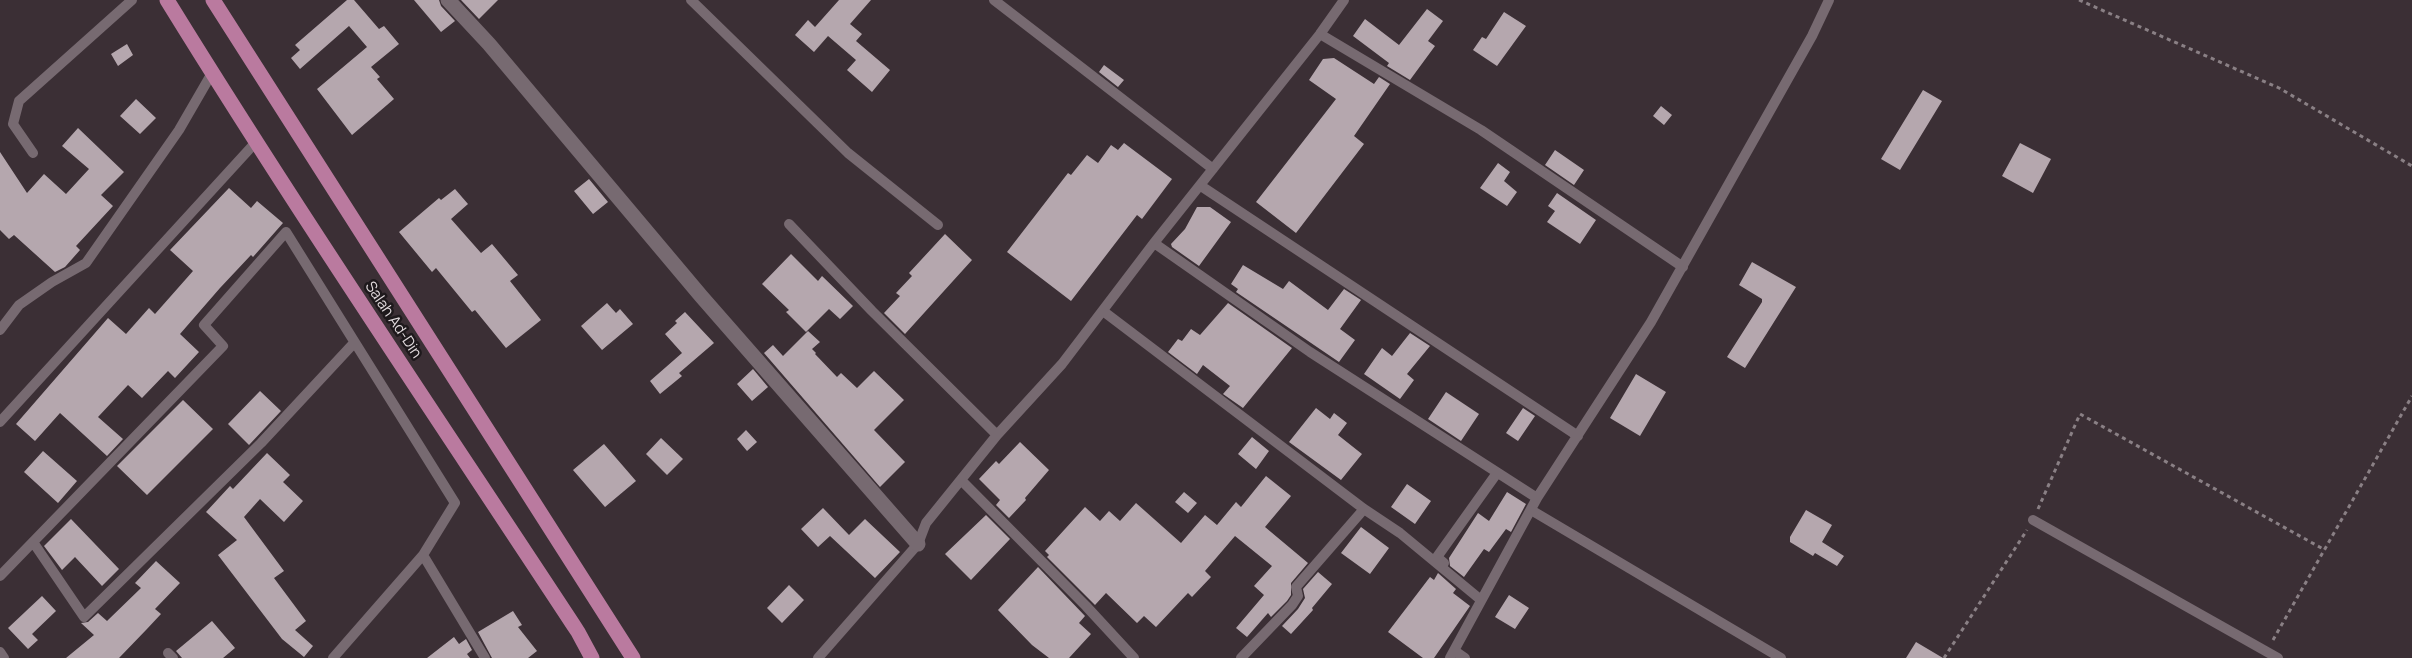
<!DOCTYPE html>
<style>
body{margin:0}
canvas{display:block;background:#3b2f35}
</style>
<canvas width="2412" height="658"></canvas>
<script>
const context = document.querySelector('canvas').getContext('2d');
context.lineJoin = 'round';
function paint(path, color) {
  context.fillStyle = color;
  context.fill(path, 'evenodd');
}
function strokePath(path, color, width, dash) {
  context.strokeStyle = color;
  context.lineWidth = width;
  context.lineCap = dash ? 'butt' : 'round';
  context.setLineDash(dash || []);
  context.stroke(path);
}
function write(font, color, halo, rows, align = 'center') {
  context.font = font + ' Manrope,sans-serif';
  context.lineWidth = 5;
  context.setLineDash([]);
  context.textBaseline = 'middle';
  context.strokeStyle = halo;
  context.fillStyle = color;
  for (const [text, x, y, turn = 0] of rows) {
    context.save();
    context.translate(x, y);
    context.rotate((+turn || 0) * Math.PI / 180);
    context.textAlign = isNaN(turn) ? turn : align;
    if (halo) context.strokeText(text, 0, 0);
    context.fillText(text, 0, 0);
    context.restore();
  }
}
const building = new Path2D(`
 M347 0H354L379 29 384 26 399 44 371 67 380 77 377 79 394 99 352 135 317 89 367 47 349 26 300 69 291 58 300 50 295 45Z
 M414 0H439L441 6 455 21 441 32Z
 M461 0H498L479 19Z
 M839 0H871L850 24 862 34 856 41 890 70 872 92 847 70 856 60 828 36 814 52 795 35 808 20 815 27Z
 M1427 9 1443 21 1428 41 1435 46 1410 80 1387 66 1389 63 1353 36 1365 19 1399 45Z
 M1504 12 1526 26 1497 66 1473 50 1482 37 1486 39Z
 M127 44 133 55 118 66 111 54Z
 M1334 58 1374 84 1379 77 1390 84 1354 136 1364 144 1296 233 1256 202 1336 99 1309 80 1323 59Z
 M1104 65 1124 80 1118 87 1099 72Z
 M1923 90 1942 101 1900 170 1881 159Z
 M136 99 156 118 140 134 120 116Z
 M1661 106 1672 115 1664 125 1653 116Z
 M78 128 124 172 101 195 113 206 76 246 80 250 65 267 55 272 14 235 9 239 0 230V152L27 193 44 174 66 194 89 169 62 146Z
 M1124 143 1172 179 1142 219 1137 215 1071 301 1007 252 1068 173 1071 175 1087 155 1098 163 1111 145 1118 150Z
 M2020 143 2051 159 2033 193 2002 176Z
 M1555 150 1584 170 1574 185 1545 165Z
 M1498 163 1510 172 1504 181 1517 192 1507 206 1480 188Z
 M589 179 608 202 593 214 574 191Z
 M229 188 251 208 257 201 283 223 253 257 251 255 220 288 180 334 199 352 175 378 168 371 142 398 128 385 98 417 123 439 107 456 60 413 35 441 16 424 108 318 126 334 149 308 155 314 193 271 170 250Z
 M455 189 468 204 451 219 481 253 492 244 518 275 510 281 541 320 506 348 475 310 472 312 436 268 432 272 399 232 439 198 441 200Z
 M1557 193 1596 220 1580 244 1547 222 1555 211 1548 206Z
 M1197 207H1210L1231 222 1199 266 1172 247 1171 244 1185 229Z
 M945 234 972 260 905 334 884 313 900 296 896 293 912 276 909 273Z
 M791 254 818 281 822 276 853 306 840 319 829 309 806 332 786 312 789 310 762 284Z
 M1752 262 1796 287 1745 368 1727 357 1762 302V299L1739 285Z
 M1243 265 1283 289 1289 281 1328 310 1344 289 1361 300 1340 329 1355 340 1339 362 1236 292 1238 289 1231 284Z
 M607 303 616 313 620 309 633 324 602 350 581 326Z
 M1228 303 1292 348 1243 408 1223 394 1230 386 1203 365 1197 374 1168 352 1178 339 1182 341 1191 329 1200 335Z
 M685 312 714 343 679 373 682 376 660 394 650 381 682 353 665 334 677 323 675 321Z
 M808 331 820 342 812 349 816 353 815 354 837 377 841 373 857 388 874 371 904 400 874 430 905 462 880 487 764 353 773 345 783 356Z
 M1410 333 1430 346 1407 374 1414 380 1400 399 1364 374 1382 348 1392 356Z
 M753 369 768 387 752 401 737 384Z
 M1636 374 1666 392 1640 436 1610 418Z
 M260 391 281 411 249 445 228 424Z
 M1446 392 1479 414 1461 441 1428 419Z
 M183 400 213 429 147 495 117 466Z
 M1316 408 1330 419 1334 413 1347 423 1338 435 1362 454 1341 480 1289 442Z
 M1523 408 1535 416 1518 441 1506 433Z
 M746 430 757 442 747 451 737 439Z
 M1252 437 1269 451 1256 469 1238 454Z
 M661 438 683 459 667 475 646 454Z
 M1020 442 1049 470 1025 498 1026 500 1009 518 996 505 1000 500 979 479 996 461 999 464Z
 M604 444 636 481 605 507 573 470Z
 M43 451 77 481 58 503 24 472Z
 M267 453 290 475 283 482 303 501 284 522 260 499 244 517 284 571 274 578 306 621 295 630 313 646 304 657 282 639 218 555 237 540 206 512 230 486 233 489Z
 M1266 476 1291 496 1265 527 1308 563 1291 583V595L1287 601 1271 617 1268 613 1247 637 1236 628 1264 595 1254 586 1272 566 1235 536 1205 571 1211 577 1192 597 1188 593 1156 627 1144 616 1137 623 1106 593 1095 605 1047 557 1049 555 1045 551 1085 507 1100 521 1109 511 1120 521 1136 503 1181 543 1205 515 1217 525 1236 502 1241 507Z
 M1407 484 1431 501 1415 524 1391 507Z
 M1184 492 1197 503 1188 513 1175 502Z
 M1507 492 1526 504 1511 532 1506 529 1489 552 1484 549 1464 577 1450 566 1449 558 1478 513 1489 521Z
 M823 508 849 535 865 519 900 552 875 578 830 536 818 547 801 529Z
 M1806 510 1832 525 1822 542 1844 556 1837 566 1815 553 1813 556 1790 542V537Z
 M986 515 1010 539 971 580 945 554Z
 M71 519 119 569 102 586 75 557 62 570 44 546Z
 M1361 527 1389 548 1370 574 1341 553Z
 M156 561 180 583 155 609 161 614 146 630 119 658H66L94 635 81 623 88 622 98 613 107 621 141 588 135 583Z
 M1038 567 1085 616 1079 623 1091 634 1069 658H1049L1032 645 998 610Z
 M1318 572 1332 584 1312 608 1313 610 1291 634 1282 626 1298 609 1305 598 1303 589Z
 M1438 573 1456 589 1453 593 1470 606 1434 658H1423L1388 632 1430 577 1434 580Z
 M789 585 804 600 782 623 767 608Z
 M1509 595 1529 608 1515 629 1495 617Z
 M42 596 56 611 32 634 38 640 28 649 8 628Z
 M513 611 522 625 518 627 537 651 528 658H492L478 632Z
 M212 621 235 648 223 658H182L176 651Z
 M454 637 459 644 466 639 472 650 467 654 470 658H427Z
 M1916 642 1943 658H1906Z`);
const path = new Path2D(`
 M2079 0 2279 88 2412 166
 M2038 509 2080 414 2325 550
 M2273 640 2412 396
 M1944 658 2027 530`);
const lane = new Path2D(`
 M691 0 848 153 938 225
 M994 0 1213 169
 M1320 34 1481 130 1683 267
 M33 153 13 124 19 101 132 0
 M1201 186 1578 436
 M789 224 872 311 997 435
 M1154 243 1310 352 1537 498
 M1103 311 1364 509 1400 533 1481 600
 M0 330 19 305 52 282 86 263 179 130 212 73
 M0 422 255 143
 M961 480 1086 606 1134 658
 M1531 510 1781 658
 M2033 520 2278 658
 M33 542 84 617 261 443 354 343
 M423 555 485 658
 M1444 563 1437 557 1497 473
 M0 576 223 346 204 325 286 232 455 503 423 555 333 658
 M1455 651 1465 658
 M0 652 4 658
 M168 653 173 658
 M818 658 918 544 926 523 997 435 1062 364 1154 243 1320 34 1344 0
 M1241 658 1292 605 1298 596 1296 587 1364 509
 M1450 658 1537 498 1651 322 1812 36 1829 0`);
const street = new Path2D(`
 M448 0 489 44 701 296 918 544`);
const highway = new Path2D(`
 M167 0C299 214 440 422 578 632L592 658
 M213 0 633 658`);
const streetNames = [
 ["Salah Ad-Din",393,320,56]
];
paint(building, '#b5a7ae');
strokePath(path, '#8a8085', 3, [4, 4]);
strokePath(lane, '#776a71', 10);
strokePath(street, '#776a71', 15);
strokePath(highway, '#ba7a9f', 15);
write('15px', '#dfd8db', '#1e191c', streetNames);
</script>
